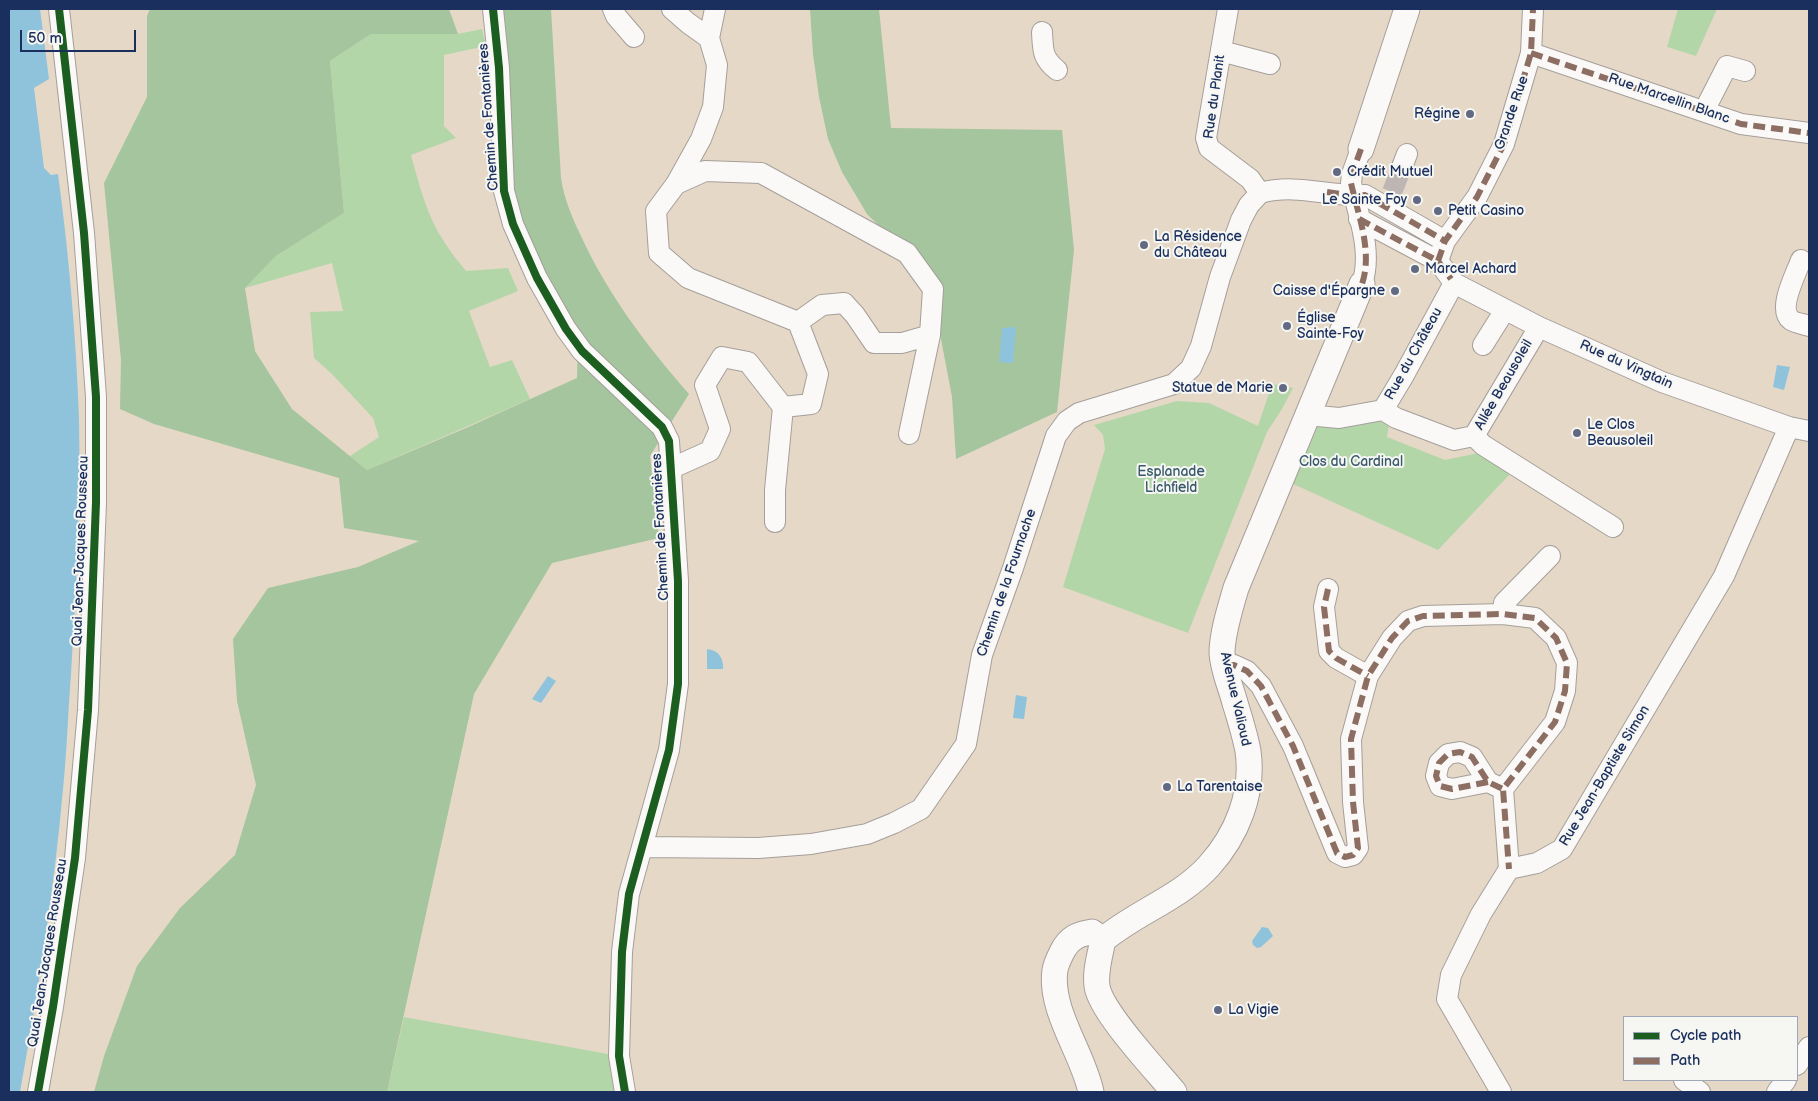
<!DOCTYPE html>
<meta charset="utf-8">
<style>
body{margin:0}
#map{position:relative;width:1818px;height:1101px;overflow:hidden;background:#e6d8c7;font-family:"Balsamiq Sans",sans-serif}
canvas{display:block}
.frame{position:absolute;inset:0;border:10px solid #1b2f5e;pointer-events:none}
.legend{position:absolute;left:1623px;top:1016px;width:175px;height:65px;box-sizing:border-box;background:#f6f6f2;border:1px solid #9ea6b7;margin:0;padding:6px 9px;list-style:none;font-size:15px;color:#1b2f5e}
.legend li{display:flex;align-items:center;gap:10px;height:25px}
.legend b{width:25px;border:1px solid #9ea6b7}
.scale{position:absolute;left:20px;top:30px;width:116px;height:22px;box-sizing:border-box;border:2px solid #1b2f5e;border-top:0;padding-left:6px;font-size:15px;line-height:18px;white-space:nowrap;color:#1b2f5e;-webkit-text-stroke:4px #f6f6f2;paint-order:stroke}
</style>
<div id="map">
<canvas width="1818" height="1101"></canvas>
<div class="frame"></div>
<ul class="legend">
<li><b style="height:6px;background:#1b5e20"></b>Cycle path</li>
<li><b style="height:6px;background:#8d6e63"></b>Path</li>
</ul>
<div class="scale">50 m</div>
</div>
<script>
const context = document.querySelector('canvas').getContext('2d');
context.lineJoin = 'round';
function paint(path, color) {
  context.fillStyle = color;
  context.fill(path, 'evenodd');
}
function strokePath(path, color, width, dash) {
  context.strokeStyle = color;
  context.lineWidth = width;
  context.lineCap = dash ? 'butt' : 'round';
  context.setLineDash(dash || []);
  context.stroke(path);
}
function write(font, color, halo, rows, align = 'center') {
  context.font = font + ' "Balsamiq Sans",sans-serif';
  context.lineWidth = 4;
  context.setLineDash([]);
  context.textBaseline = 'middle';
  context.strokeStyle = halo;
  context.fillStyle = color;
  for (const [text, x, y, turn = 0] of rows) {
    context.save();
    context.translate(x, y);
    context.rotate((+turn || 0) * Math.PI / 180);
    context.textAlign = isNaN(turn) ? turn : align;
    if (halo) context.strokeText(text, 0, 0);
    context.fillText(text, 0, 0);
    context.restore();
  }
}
const green = new Path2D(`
 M1678 9H1717L1696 56 1667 47Z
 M482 29 486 46 444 55V126L456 138 411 155C419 184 427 217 445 243 451 253 459 262 466 271L508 268 518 291 469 311 490 367 512 360 530 399 367 470 350 456 379 437 373 418 332 374 314 358 310 312 343 311 332 263 245 288 276 256 344 213 330 61 371 34H458Z
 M1272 384 1293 388 1282 409 1267 432 1188 633 1063 587 1105 449 1103 435 1094 425 1177 401 1209 403 1258 426Z
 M1368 417 1389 425 1387 437 1445 460 1483 452 1512 472 1438 550 1291 483 1317 421Z
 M404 1017 619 1056 625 1092H387Z`);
const forest = new Path2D(`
 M150 9H449L458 34H371L330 61 344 213 276 256 245 288 255 351 292 409 367 470 466 428 577 378 578 340 518 222 509 171 497 9H551L561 178C564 199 572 217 581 236 608 295 647 346 689 394L650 456 659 538 552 563 474 694 387 1092H94L104 1056 137 966 180 908 235 855 256 785 237 701 233 639 268 588 358 567 419 541 344 528 339 478 154 424 120 409 121 360 104 183 147 97V16Z
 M810 9H879L891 128 1062 130 1074 250 1057 412 956 459 952 397 937 318 932 305 887 234 867 214 842 172 828 139 819 97 813 54Z`);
const water = new Path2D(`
 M9 9H40L49 79 34 88 44 168 51 175 58 174C69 255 76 337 79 419 81 504 76 589 71 674 68 712 67 751 63 789 54 891 38 992 20 1092H9Z
 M1016 327 1013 363 999 362 1002 328Z
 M1777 365 1790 367 1784 390 1773 387Z
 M707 649C718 650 724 658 723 669H707Z
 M548 676 556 681 541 703 532 699Z
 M1016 695 1027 697 1024 719 1013 718Z
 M1262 927 1268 928 1273 936 1261 947 1257 948 1253 945 1252 941Z`);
const minorTunnel = new Path2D(`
 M1392 192 1402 167`);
const minor = new Path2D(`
 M493 9 499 68 504 191 513 224 537 278 566 329 582 351 662 427 669 441 678 581V684L669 750 629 894 622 952 619 1056 625 1092
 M613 9 616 16 634 37
 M672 9 688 23 709 38 717 65 713 107 701 139 676 184
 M1228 9 1206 138 1209 148 1250 179 1260 193
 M1042 32C1043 50 1042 58 1057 70
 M709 38 715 9
 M1221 51 1270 64
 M1531 53 1741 124 1809 133
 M1704 111 1727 66 1745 71
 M1361 149 1352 174 1351 183C1358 215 1373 251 1362 284
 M1402 167 1407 154
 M1260 193C1298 183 1328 197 1365 195L1445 241
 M1359 219 1438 261 1454 283 1539 327 1662 382 1789 427 1809 431
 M1801 260C1796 274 1777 309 1791 320 1795 323 1804 324 1809 326
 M1438 261 1445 241 1477 197 1504 144 1531 53 1533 9
 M1483 345 1505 310
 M1383 410 1396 418 1454 440 1474 436 1539 327
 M1307 415 1339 418 1383 410 1404 375 1454 283
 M909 434 930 335 933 289 907 253 761 173 705 171 676 184 656 211 659 253 688 278 798 322 822 305 844 303 855 315 874 343H902L930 335
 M1474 436 1483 445 1613 527
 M672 468 710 451 720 429 705 385 722 357 748 362 783 407 811 404 818 374 798 322
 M775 522V490L783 407
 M1328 589 1324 607 1329 651 1336 658 1368 676
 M1503 614 1504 603 1550 556
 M1225 667 1234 665 1247 671 1261 686 1293 746 1337 853 1345 857 1353 855 1358 848 1353 802 1351 739 1368 676 1392 638 1408 621 1423 616 1503 614 1535 618 1556 638 1567 663 1565 691 1555 722 1503 789 1509 869
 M1488 782 1452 789 1440 786 1436 776 1439 763 1448 754 1460 752 1472 757 1488 782 1503 789
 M643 847 758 848 811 844 867 834 894 823 921 809 966 744 982 655 1013 568 1056 436 1067 421 1079 413 1174 384 1191 368 1201 346 1220 277 1241 220 1249 205 1260 193
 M1797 1065 1809 1047
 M1684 1080 1700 1092
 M38 1092 53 1007 75 858 88 710 96 502V397L84 233 59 9
 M1501 1092 1447 999 1451 975 1481 914 1509 869 1537 863 1562 849 1724 576 1789 427
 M1777 1092 1786 1080`);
const major = new Path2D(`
 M1361 149 1407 9
 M1103 940C1136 912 1179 899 1209 866 1237 835 1254 793 1248 751 1245 735 1240 719 1235 703 1231 687 1222 668 1222 651 1223 630 1230 609 1236 588L1362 284
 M1103 940C1100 955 1095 971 1097 986 1100 1011 1156 1070 1174 1092
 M1091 1092C1083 1053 1049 1010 1055 970 1056 964 1059 958 1062 952 1069 938 1078 934 1092 932L1103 940`);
const quiet = new Path2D(`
 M1531 53 1741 124 1809 133
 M1361 149 1352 174 1351 183C1358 215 1373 251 1362 284
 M1327 192 1354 196 1365 195 1445 241
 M1359 219 1438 261 1451 279
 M1438 261 1445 241 1477 197 1504 144 1531 53 1533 9
 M1328 589 1324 607 1329 651 1336 658 1368 676
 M1225 667 1234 665 1247 671 1261 686 1293 746 1337 853 1345 857 1353 855 1358 848 1353 802 1351 739 1368 676 1392 638 1408 621 1423 616 1503 614 1535 618 1556 638 1567 663 1565 691 1555 722 1503 789 1509 869
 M1488 782 1452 789 1440 786 1436 776 1439 763 1448 754 1460 752 1472 757 1488 782 1503 789`);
const cycleway = new Path2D(`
 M493 9 499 68 504 191 513 224 537 278 566 329 582 351 662 427 669 441 678 581V684L669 750 629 894 622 952 619 1056 625 1092
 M38 1092 53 1007 75 858 88 710 96 502V397L84 233 59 9`);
const markers = [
 [1470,114,5,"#626a83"],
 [1337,172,5,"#626a83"],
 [1417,200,5,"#626a83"],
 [1438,211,5,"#626a83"],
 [1144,245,5,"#626a83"],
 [1415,269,5,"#626a83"],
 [1395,291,5,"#626a83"],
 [1287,326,5,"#626a83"],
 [1283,388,5,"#626a83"],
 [1577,433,5,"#626a83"],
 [1167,787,5,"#626a83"],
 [1218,1010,5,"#626a83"]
];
const streetNames = [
 ["Rue du Planit",1215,97,-82],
 ["Rue Marcellin Blanc",1669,99,19],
 ["Grande Rue",1512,113,-71],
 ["Chemin de Fontanières",489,117,-94],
 ["Rue du Château",1414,354,-61],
 ["Rue du Vingtain",1626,365,24],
 ["Allée Beausoleil",1504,385,-60],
 ["Chemin de Fontanières",661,527,-93],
 ["Quai Jean-Jacques Rousseau",81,551,-88],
 ["Chemin de la Fournache",1007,583,-71],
 ["Avenue Valioud",1235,699,77],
 ["Rue Jean-Baptiste Simon",1605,776,-59],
 ["Quai Jean-Jacques Rousseau",48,953,-81]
];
const poiNames = [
 ["Régine",1460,114,"right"],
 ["Crédit Mutuel",1347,172],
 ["Le Sainte Foy",1407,200,"right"],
 ["Petit Casino",1448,211],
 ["La Résidence",1154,237],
 ["du Château",1154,253],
 ["Marcel Achard",1425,269],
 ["Caisse d'Épargne",1385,291,"right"],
 ["Église",1297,318],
 ["Sainte-Foy",1297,334],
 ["Statue de Marie",1273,388,"right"],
 ["Le Clos",1587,425],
 ["Beausoleil",1587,441],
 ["La Tarentaise",1177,787],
 ["La Vigie",1228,1010]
];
const parkNames = [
 ["Clos du Cardinal",1351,462],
 ["Esplanade",1171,472],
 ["Lichfield",1171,488]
];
paint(green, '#b3d6a9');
paint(forest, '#a4c59d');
paint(water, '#8fc3dc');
strokePath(minorTunnel, '#bdb6b2', 20, [20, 10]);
strokePath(minor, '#a49f9b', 22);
strokePath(major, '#a49f9b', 27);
strokePath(minor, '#fbf9f7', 20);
strokePath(major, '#fbf9f7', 25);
strokePath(quiet, '#8d6e63', 6, [12, 6]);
strokePath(cycleway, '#1b5e20', 8);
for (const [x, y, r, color] of markers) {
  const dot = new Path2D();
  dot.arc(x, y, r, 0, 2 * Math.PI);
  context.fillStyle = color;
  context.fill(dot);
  strokePath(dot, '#f6f6f2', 2);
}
write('14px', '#1b2f5e', '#f6f6f2', streetNames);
write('14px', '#1b2f5e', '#f6f6f2', poiNames, 'left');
write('14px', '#36586b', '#f6f6f2', parkNames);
</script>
